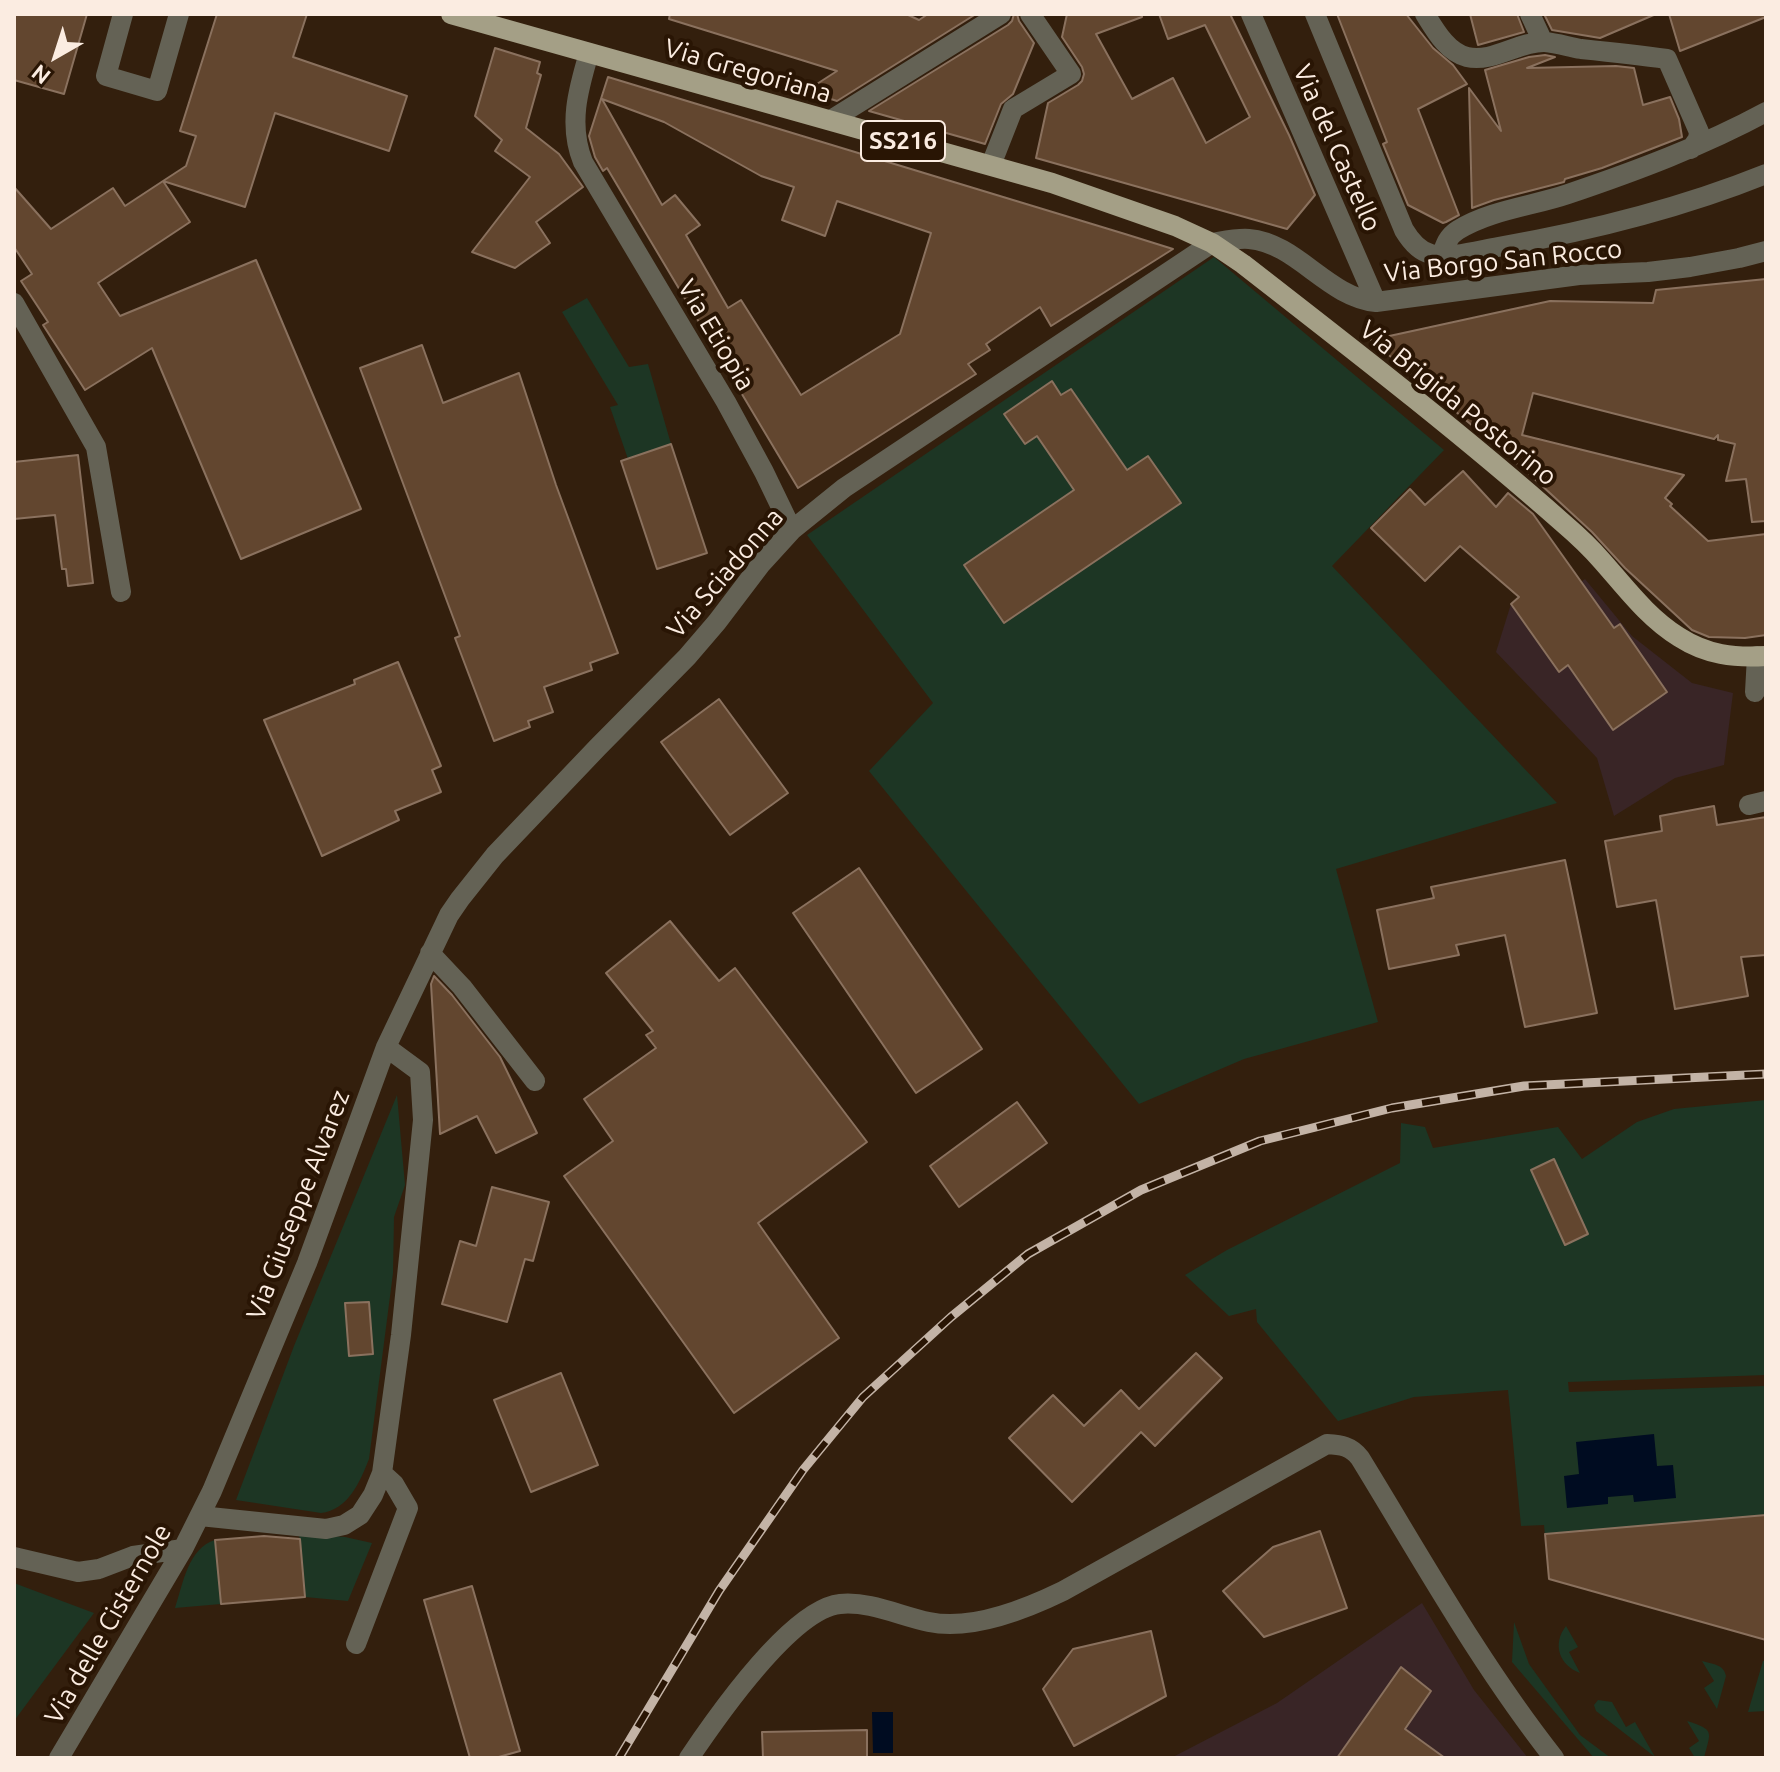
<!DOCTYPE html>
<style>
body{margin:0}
#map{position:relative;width:1780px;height:1772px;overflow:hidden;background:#331f0d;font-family:Ubuntu,sans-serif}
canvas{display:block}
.frame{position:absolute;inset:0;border:16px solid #fbece1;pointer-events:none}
.north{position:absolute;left:16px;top:16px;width:80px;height:80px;-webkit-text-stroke:6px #291504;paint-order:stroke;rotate:219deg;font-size:22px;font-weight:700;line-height:32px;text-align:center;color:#fbece1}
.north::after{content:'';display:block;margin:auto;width:28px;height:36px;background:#fbece1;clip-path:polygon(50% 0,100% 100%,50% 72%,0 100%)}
</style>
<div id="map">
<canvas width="1780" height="1772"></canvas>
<div class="frame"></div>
<div class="north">N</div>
</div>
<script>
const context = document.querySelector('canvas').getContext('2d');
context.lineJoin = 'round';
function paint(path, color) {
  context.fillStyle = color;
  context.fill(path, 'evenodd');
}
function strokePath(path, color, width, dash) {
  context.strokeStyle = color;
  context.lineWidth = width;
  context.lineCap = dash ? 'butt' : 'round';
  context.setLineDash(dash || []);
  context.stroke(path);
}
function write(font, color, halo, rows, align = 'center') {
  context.font = font + ' Ubuntu,sans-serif';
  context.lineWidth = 8;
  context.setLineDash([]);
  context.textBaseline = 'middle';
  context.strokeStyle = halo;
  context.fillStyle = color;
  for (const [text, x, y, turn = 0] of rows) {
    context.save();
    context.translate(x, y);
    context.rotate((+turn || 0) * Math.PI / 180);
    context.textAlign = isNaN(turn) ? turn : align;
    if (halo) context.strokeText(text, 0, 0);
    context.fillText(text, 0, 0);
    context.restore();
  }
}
const education = new Path2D(`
 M1565 559 1581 582 1585 579 1632 636 1692 683 1733 693 1724 765 1675 778 1614 816 1597 758 1496 652 1511 604Z
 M1422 1603 1474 1690 1528 1758H1171L1277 1703Z`);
const green = new Path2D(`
 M1214 257 1444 450 1332 566 1557 803 1336 869 1378 1022 1244 1059 1139 1104 869 771 933 703 807 535ZM1051 382 1061 395 1071 389 1108 442 1117 477 1148 456 1181 503 1004 623 965 565 1096 492 1037 436 1025 444 1005 413Z
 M587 298 629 367 648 364 671 444 628 459 610 407 618 405 562 312Z
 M397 1095 405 1185 394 1217 393 1273 369 1459C360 1482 348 1510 321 1513L236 1500 294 1346Z
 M1766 1100V1375L1568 1382 1569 1392 1766 1386V1640L1549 1579 1544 1525 1521 1526 1508 1390 1414 1397 1338 1421 1257 1322 1256 1309 1229 1316 1185 1275 1227 1250 1400 1163 1401 1123 1425 1127 1433 1148 1558 1127 1582 1159 1637 1122 1674 1109Z
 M299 1533 345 1537 372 1543 348 1601 305 1597Z
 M215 1540 221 1604 175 1608C183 1584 188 1548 215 1540Z
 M14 1583 94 1613 14 1721Z
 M1514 1622 1529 1664 1580 1735 1611 1758H1594L1512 1662Z
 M1566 1626 1578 1647 1569 1652 1580 1673C1559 1665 1552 1644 1566 1626Z
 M1702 1661C1712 1664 1724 1664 1726 1676L1717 1709 1704 1688 1714 1681Z
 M1763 1661H1766V1711L1748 1712Z
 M1598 1700 1612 1702 1626 1727 1635 1722 1655 1757 1596 1711 1594 1705Z
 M1687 1721C1715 1730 1711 1731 1704 1758H1695L1689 1748 1699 1741Z`);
const water = new Path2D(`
 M1654 1434 1657 1466 1673 1465 1676 1498 1634 1502 1633 1495 1608 1497V1504L1567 1508 1564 1476 1579 1474 1576 1442Z
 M872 1712H893V1753H873Z`);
const building = new Path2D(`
 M14 14H87L64 94 14 80Z
 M217 14H307L293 57 407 96 389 151 275 113 245 207 163 181 186 166 196 136 180 131Z
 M670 14H906L919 20 928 14H976L837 101 806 91 837 71 669 19Z
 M1014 14H1017L1019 21 1034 43 1013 94 1001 104 985 144 869 111 1008 25 1012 21Z
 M1067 14H1142V17L1096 34 1132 99 1173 78 1206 143 1250 117 1205 25 1168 39 1159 14H1230L1289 135 1315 195 1287 229 1036 158 1048 103 1078 85 1082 81 1084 74 1082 67 1062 37Z
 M1337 14H1406L1433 48 1453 65 1467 84 1418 109 1459 215 1446 222 1443 223 1408 205 1383 144 1387 142Z
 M1470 14H1517L1524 32 1478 45Z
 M1544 14H1656L1600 38 1552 30Z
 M1669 14H1766V17L1680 51Z
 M495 48 540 62 537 73 541 75 526 128 559 154 583 187 536 222 550 243 515 268 472 252 530 177 495 151 502 140 475 116Z
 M1545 55 1555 57 1527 68 1616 66 1634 68 1643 105 1670 97 1679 119 1682 137 1602 168 1565 179 1564 182 1494 200 1472 208 1469 88 1501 131 1485 70 1529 57Z
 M608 77 1125 234 1173 249 1051 326 1040 307 986 344 990 350 968 364 976 374 798 488 607 168 603 171 595 157 589 136ZM602 99 664 122 761 176 794 187 782 220 825 236 837 201 931 233 900 334 801 395 741 300 728 308 686 235 700 225 675 195 662 205Z
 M163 181 190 222 98 283 120 316 256 260 361 509 241 559 152 348 85 390 43 325 48 322 21 281 32 274 14 247V187L51 229 113 188 125 206Z
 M1766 279V521L1752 522 1746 479 1726 481 1735 444 1718 440V435L1714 439 1533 393 1522 435 1684 475 1665 498 1672 504 1670 506 1708 541 1766 534V635L1745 638 1709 637 1692 630 1625 568 1592 532 1526 471 1371 340 1550 301 1653 303 1656 290Z
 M422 345 443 403 519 373 556 485 618 653 590 663 592 670 544 687 553 712 528 721 530 727 494 741 455 638 460 636 360 368Z
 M1052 381 1061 395 1071 389 1127 470 1148 456 1181 503 1004 623 964 565 1074 490 1037 436 1025 444 1004 414Z
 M671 444 707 553 657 569 621 461Z
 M78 455 93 583 68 586 66 569H62L55 515 14 519V462Z
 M1463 471 1496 507 1508 493 1533 514 1614 628 1620 624 1667 692 1613 730 1568 665 1559 672 1511 604 1519 597 1460 546 1425 581 1371 528 1410 489 1425 505Z
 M398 662 441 766 432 770 441 792 395 811 399 820 322 856 264 720 355 684 354 680Z
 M719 699 788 793 730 835 661 742Z
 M1714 806 1717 825 1766 817V955L1741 957 1748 996 1675 1009 1656 900 1617 907 1605 841 1662 831 1660 816Z
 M1565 860 1597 1013 1525 1027 1505 935 1456 945 1459 955 1389 969 1377 910 1434 898 1431 887Z
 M859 868 982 1049 916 1093 793 913Z
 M670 921 719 981 735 968 867 1142 758 1223 839 1338 734 1413 564 1176 613 1141 584 1099 656 1048 646 1035 653 1031 606 973Z
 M434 976 452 995 500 1057 537 1133 496 1153 477 1116 440 1134 431 984Z
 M1017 1102 1047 1143 959 1207 930 1166Z
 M1554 1159 1588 1234 1565 1245 1531 1170Z
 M492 1187 549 1202 533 1261 525 1259 507 1322 442 1304 460 1241 476 1246Z
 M369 1302 373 1354 349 1356 345 1303Z
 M1196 1353 1222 1378 1155 1446 1141 1432 1072 1502 1009 1438 1053 1395 1084 1426 1121 1390 1139 1409Z
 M561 1373 598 1465 531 1492 494 1400Z
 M1766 1515V1640L1549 1579 1545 1534Z
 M1320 1531 1347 1608 1264 1637 1223 1591 1273 1547Z
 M264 1536 300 1539 305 1597 221 1604 215 1540Z
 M472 1586 520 1751 495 1758H470L424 1600Z
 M1151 1631 1166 1696 1074 1746 1043 1689 1073 1649Z
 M1401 1667 1431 1691 1405 1729 1445 1758H1337Z
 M867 1730V1758H763L762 1732Z`);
const minor = new Path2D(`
 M123 14 106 76 157 91 179 14
 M1251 14 1376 302
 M1315 14 1404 230C1410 240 1418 251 1431 254 1448 259 1480 250 1498 247 1590 231 1679 209 1766 174
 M1425 14C1435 30 1447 52 1467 57 1493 63 1519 41 1545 42 1557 43 1569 47 1581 49 1610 52 1638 55 1667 59L1699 132 1698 139 1691 149
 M1530 14 1543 42
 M589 53C578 90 568 125 583 162L726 402 764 472 792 530
 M831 120 1001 14
 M991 165 1013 109 1071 74 1030 14
 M1442 255C1445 245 1448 236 1458 230 1490 210 1533 206 1568 194 1636 171 1703 146 1766 112
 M14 303 96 447 121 592
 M1755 692 1757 656
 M1749 805 1766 801
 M430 953 462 987 535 1081
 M200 1516 326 1529 344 1525 360 1515 373 1495 382 1473 401 1335 423 1120 420 1072 386 1047
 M14 1557 78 1572 99 1569 133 1556 183 1549
 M356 1644 408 1508 394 1484 382 1473
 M59 1758 183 1549 212 1491 307 1263 386 1047 449 915 460 899 495 855 598 747 687 657 717 622 761 564 782 541 792 530 844 488 1212 243C1224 241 1237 238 1249 239 1297 243 1327 297 1376 302L1579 275 1648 272 1690 267 1739 258 1766 251
 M689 1758C716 1718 791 1609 840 1604 870 1601 900 1616 929 1622 971 1631 1026 1609 1063 1591L1327 1444C1341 1445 1351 1446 1360 1458 1422 1559 1480 1664 1554 1758`);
const major = new Path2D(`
 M451 14 1052 183 1175 226 1212 243 1243 264C1351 348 1460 432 1563 523 1577 535 1590 547 1602 561 1626 588 1648 618 1679 637 1707 655 1734 658 1766 656`);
const rail = new Path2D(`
 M619 1758 719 1591 803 1470 863 1397 951 1317 1028 1254 1141 1190 1260 1141 1392 1108 1524 1086 1766 1074`);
const shields = [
 [903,141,84]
];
const shieldNames = [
 ["SS216",903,141]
];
const streetNames = [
 ["Via Gregoriana",748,71,16],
 ["Via del Castello",1337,148,66],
 ["Via Borgo San Rocco",1503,261,-6],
 ["Via Etiopia",716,335,59],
 ["Via Brigida Postorino",1458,403,39],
 ["Via Sciadonna",725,573,-49],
 ["Via Giuseppe Alvarez",298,1205,-69],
 ["Via delle Cisternole",108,1624,-60]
];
paint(education, '#392526');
paint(green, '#1d3624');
paint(water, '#000c21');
paint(building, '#62462f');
strokePath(building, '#8a715e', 2);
strokePath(minor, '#646255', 20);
strokePath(major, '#a49f86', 20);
strokePath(rail, '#c3b3a6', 9);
strokePath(rail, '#291504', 6, [18]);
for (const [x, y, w] of shields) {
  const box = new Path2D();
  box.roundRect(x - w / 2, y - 20, w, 40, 6);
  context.fillStyle = '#291504';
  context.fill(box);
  strokePath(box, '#fbece1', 2);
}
write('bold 24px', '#fbece1', null, shieldNames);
write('26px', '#fbece1', '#291504', streetNames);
</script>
